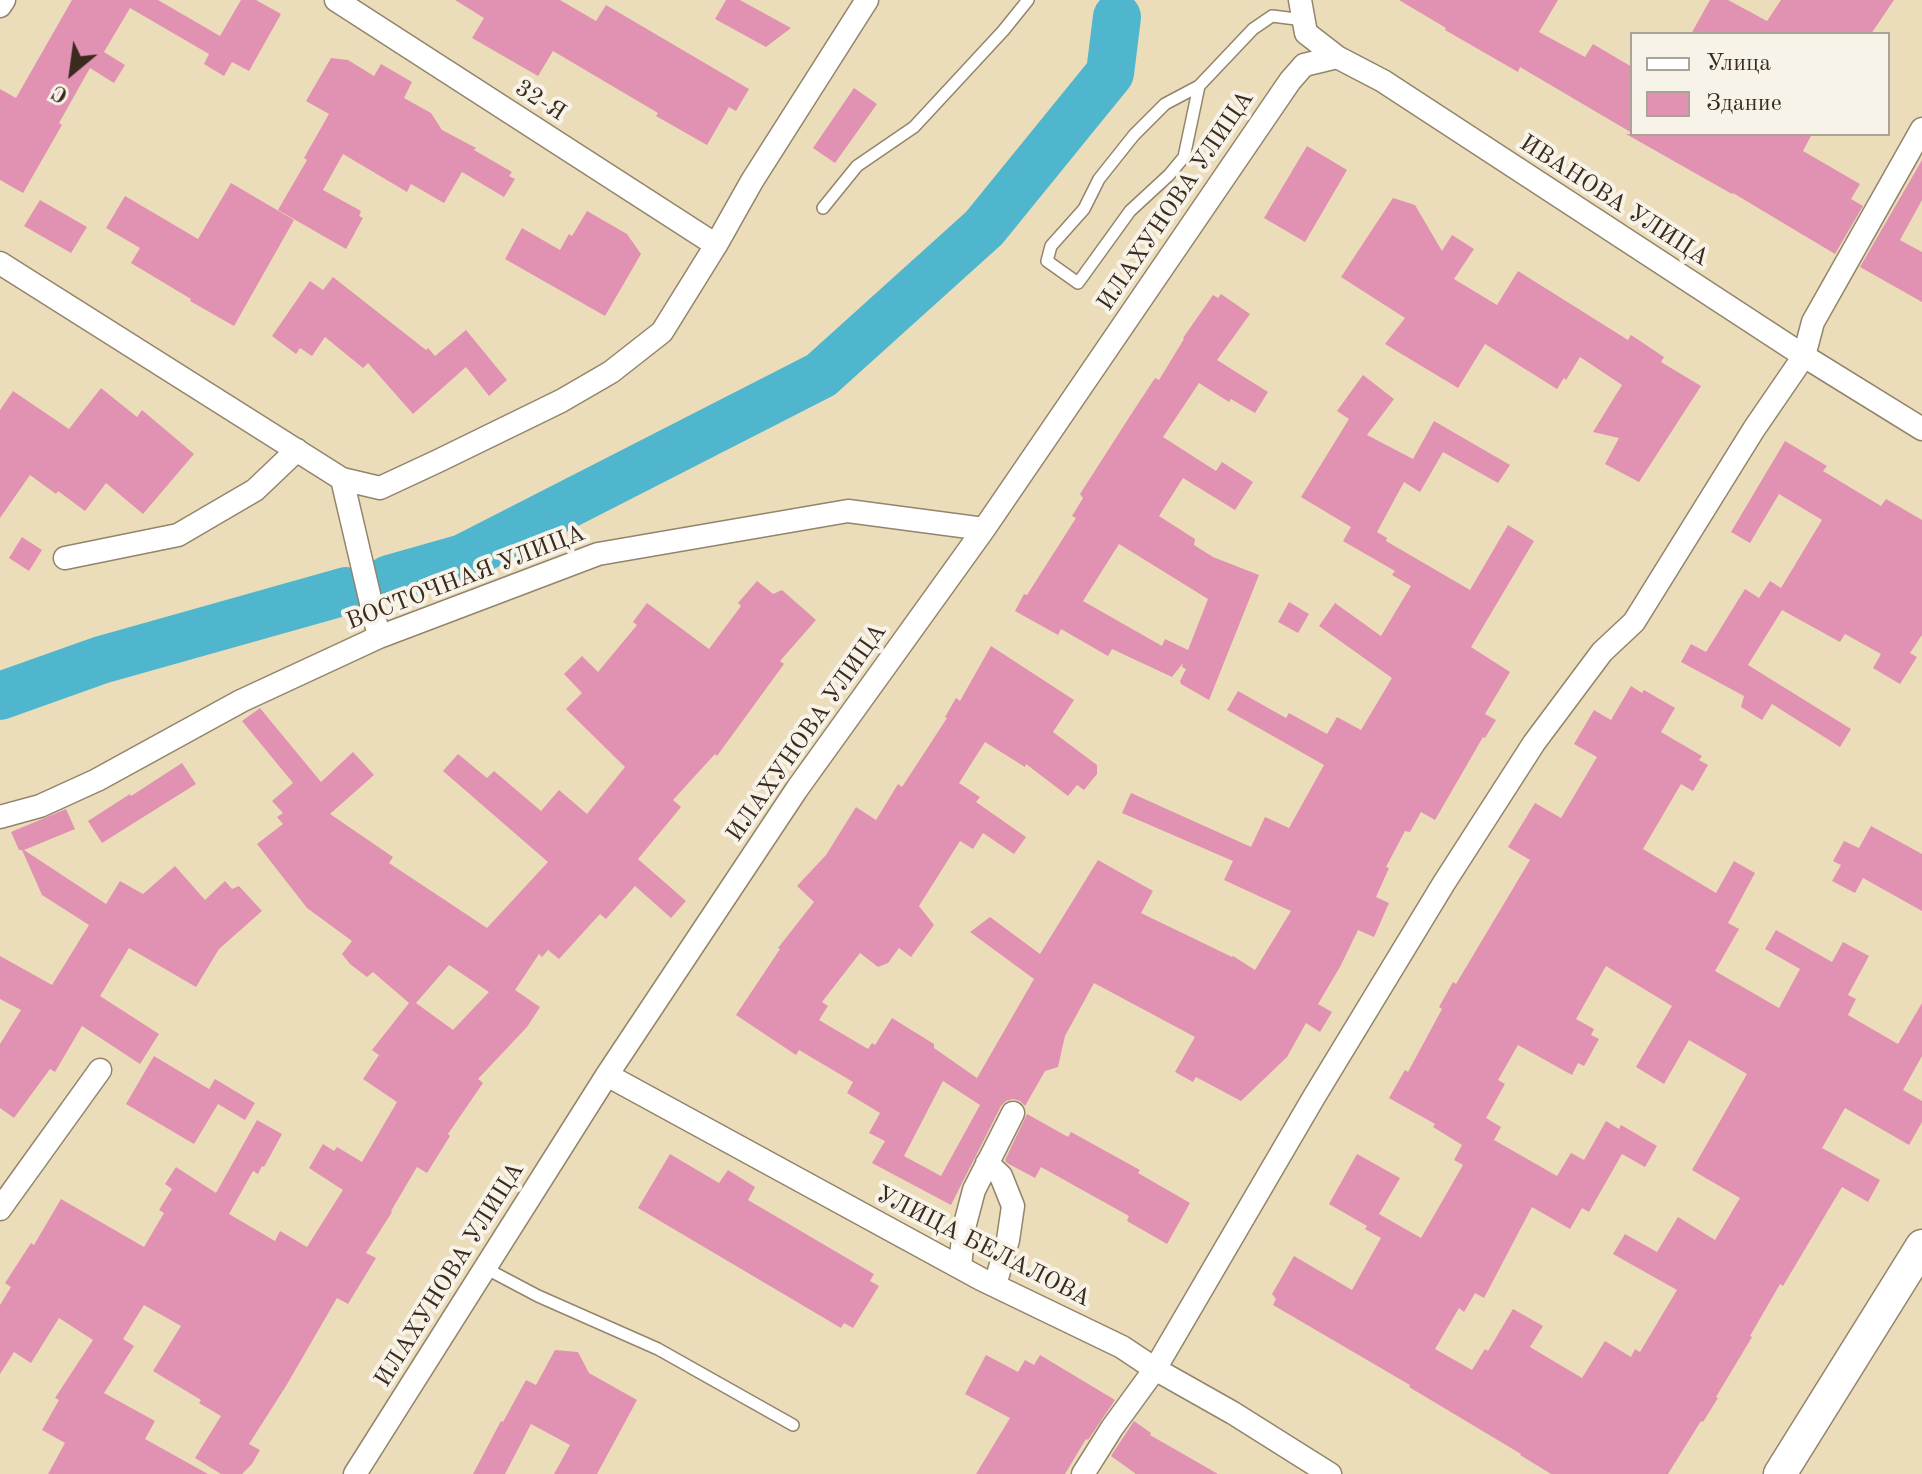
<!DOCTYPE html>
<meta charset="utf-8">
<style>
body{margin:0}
#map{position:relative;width:1922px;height:1474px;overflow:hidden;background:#ebddb9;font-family:"Old Standard TT",serif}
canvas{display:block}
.legend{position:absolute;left:1630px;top:32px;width:260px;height:104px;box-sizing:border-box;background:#f7f3e8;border:2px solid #aca397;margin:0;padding:10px 14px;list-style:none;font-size:24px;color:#3b2a1e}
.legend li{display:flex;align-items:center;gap:16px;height:40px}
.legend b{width:40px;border:2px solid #aca397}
.north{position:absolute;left:32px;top:32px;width:80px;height:80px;-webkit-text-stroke:6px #f7f3e8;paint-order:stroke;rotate:209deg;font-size:22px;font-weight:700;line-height:32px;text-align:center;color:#3b2a1e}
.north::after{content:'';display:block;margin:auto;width:28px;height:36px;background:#3b2a1e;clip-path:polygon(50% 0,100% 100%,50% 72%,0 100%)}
</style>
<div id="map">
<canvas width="1922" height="1474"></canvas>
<ul class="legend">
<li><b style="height:10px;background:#fff"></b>Улица</li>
<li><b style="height:22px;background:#e192b2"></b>Здание</li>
</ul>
<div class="north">С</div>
</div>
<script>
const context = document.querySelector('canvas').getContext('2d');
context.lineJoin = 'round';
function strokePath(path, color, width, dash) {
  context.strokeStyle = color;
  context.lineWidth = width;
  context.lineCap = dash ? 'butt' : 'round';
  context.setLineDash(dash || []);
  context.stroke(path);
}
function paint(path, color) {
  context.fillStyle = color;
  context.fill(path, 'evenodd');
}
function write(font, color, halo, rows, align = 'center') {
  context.font = font + ' "Old Standard TT",serif';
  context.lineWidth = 8;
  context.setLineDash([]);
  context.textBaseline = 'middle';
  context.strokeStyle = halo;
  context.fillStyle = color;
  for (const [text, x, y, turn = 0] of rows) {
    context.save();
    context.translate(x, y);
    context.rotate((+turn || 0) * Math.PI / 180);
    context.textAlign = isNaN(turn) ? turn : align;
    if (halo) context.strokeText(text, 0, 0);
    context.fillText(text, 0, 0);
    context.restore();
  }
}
const river = new Path2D(`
 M389 579 463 558 821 375 984 228 1110 73 1117 17
 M0 696 101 660 346 591`);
const building = new Path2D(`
 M72 0H158L220 36 241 0H256L281 14 249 71 232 62 224 76 204 64 209 54 130 8 104 52 125 65 114 83 90 68 59 123 62 125 23 193 0 180V89L16 98Z
 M455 0H560L596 21 606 5 749 89 736 111 729 107 707 145 656 116 658 113 553 51 538 76 472 38 484 18Z
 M726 0H740L791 28 766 47 715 19Z
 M1399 0H1558L1539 32 1585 57 1593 44 1632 67V133L1520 67 1518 72 1445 30 1446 28Z
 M1710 0H1728L1767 21 1781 0H1894L1871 34H1691Z
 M331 58 348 60 374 76 381 64 412 82 404 98 431 113 442 130 476 148 474 150 512 172 509 176 515 179 504 197 462 172 444 203 411 184 407 192 343 154 323 190 361 211 359 216 363 218 346 249 278 210 307 160 304 158 329 114 306 101Z
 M854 88 877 104 835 163 813 148Z
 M1626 134H1812L1803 151 1860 184 1851 199 1863 206 1835 254 1733 193 1732 194Z
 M1307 146 1347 170 1305 242 1264 218Z
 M1922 160V200L1900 240 1922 252V302L1860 267Z
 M231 183 294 220 234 326 190 301 191 299 131 263 140 248 106 228 125 196 198 239Z
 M1393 198 1415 205 1442 251 1452 235 1474 249 1454 279 1497 305 1518 271 1628 340 1631 335 1664 357 1661 362 1701 386 1639 482 1605 464 1619 438 1593 432 1622 385 1580 357 1566 380 1564 378 1557 389 1485 344 1458 388 1385 344 1405 318 1341 277Z
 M40 200 87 227 71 253 24 226Z
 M587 211 627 234 641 254 605 316 505 259 522 228 560 250 569 234 572 236Z
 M333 277 426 350 428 348 435 356 466 330 507 380 489 396 466 367 413 414 368 363 363 368 325 337 312 356 300 348 296 354 272 336 310 281 323 290Z
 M1221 294 1250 314 1217 360 1268 392 1255 413 1231 399 1229 402 1199 383 1163 437 1216 471 1222 462 1253 482 1235 510 1183 478 1159 516 1195 539 1194 545 1213 557 1259 575 1209 700 1181 684 1180 681 1186 669 1182 667 1183 663 1172 677 1112 649 1108 656 1061 629 1058 635 1015 611 1024 594 1027 595 1076 518 1072 516 1083 498 1080 494 1130 416 1155 378 1159 380 1184 339 1183 338 1213 295 1218 298ZM1119 544 1208 599 1188 650 1165 639 1162 646 1083 601Z
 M1363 375 1394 399 1367 435 1413 459 1434 421 1510 465 1498 483 1443 452 1420 492 1404 482 1377 532 1387 538 1386 541 1470 590 1508 525 1534 541 1471 647 1510 672 1485 714 1496 720 1485 738 1483 737 1435 820 1421 812 1410 832 1405 831 1386 867 1389 868 1376 897 1389 903 1374 937 1358 930 1340 967 1318 1004 1332 1012 1320 1032 1306 1023 1287 1057 1241 1101 1196 1077 1193 1082 1175 1072 1195 1037 1094 983 1065 1036 1058 1067 1045 1071 1025 1106 1020 1101 1013 1099 1006 1101 1001 1106 951 1205 872 1163 885 1141 869 1133 880 1113 847 1093 853 1082 799 1050 796 1055 736 1015 780 949 778 948 814 902 797 886 826 855 856 807 876 820 898 784 902 787 947 718 945 717 956 698 960 701 991 646 1074 700 1053 732 1097 765V774L1084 790 1077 785 1068 796 1026 764 1025 767 985 742 959 783 980 797 976 802 1026 837 1014 854 983 833 973 849 960 841 919 906 934 925 911 957 899 948 888 963 878 967 860 953 822 1002 828 1006 819 1020 868 1049 872 1043 875 1045 892 1018 934 1044V1048L977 1078 1034 979 970 932 990 917 1040 954 1098 860 1153 891 1141 913 1232 957 1233 956 1255 970 1291 911 1224 880 1233 861 1122 813 1131 793 1251 847 1265 817 1289 828 1324 765 1227 710 1238 691 1286 718 1289 713 1327 734 1337 717 1361 730 1392 678 1319 626 1335 603 1381 636 1411 586 1392 575 1395 571 1343 541 1351 527 1301 497 1349 419 1337 411ZM943 1081 980 1105 941 1176 904 1156Z
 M101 388 137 417 142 410 194 454 143 514 106 483 85 511 58 491 56 494 30 475 0 518V410L13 391 69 429Z
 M1785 441 1827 466 1823 471 1881 506 1886 499 1922 520V635L1910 653 1917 657 1900 684 1873 668 1881 654 1845 634 1840 642 1782 610 1748 665 1851 729 1840 747 1772 704 1762 720 1741 707 1744 696 1681 662 1691 644 1706 652 1745 589 1759 598 1770 581 1781 588 1822 520 1779 494 1750 543 1731 532Z
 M22 537 42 550 29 571 9 558Z
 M757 581 773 594 782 590 816 620 780 661 784 664 717 756 715 754 673 800 681 807 638 859 686 901 671 918 635 886 606 919 600 914 559 959 548 950 542 957 539 954 515 990 540 1007 527 1027 478 1079 483 1083 448 1134 450 1136 427 1173 417 1167 391 1211 392 1212 366 1253 376 1258 348 1304 337 1298 286 1386 249 1444 260 1450 252 1464 242 1474H221L195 1458 221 1416 199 1403 201 1400 153 1371 181 1326 144 1305 123 1339 134 1346 104 1393 155 1421 145 1439 208 1474H48L65 1443 42 1430 59 1400 55 1398 93 1340 59 1318 31 1363 14 1352 0 1374V1305L11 1287 5 1283 31 1243 34 1245 61 1199 144 1247 164 1213 159 1210 172 1189 165 1184 176 1167 216 1193 257 1120 282 1134 264 1167 262 1166 258 1174 253 1171 229 1214 275 1241 280 1231 307 1247 343 1190 309 1168 323 1144 334 1151 337 1147 362 1162 397 1102 363 1079 379 1055 372 1050 409 1003 373 972 367 977 350 964 342 954 352 941 307 908 257 844 283 824 277 817 283 813 272 801 293 783 242 721 260 708 321 782 353 752 374 775 330 814 393 857 389 863 487 928 548 862 443 771 458 754 487 778 494 771 541 811 559 790 587 814 625 767 566 709 582 693 564 674 582 656 598 672 637 625 633 622 647 603 709 649 741 606 738 603ZM449 965 489 992 453 1030 416 1003Z
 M1289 602 1309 614 1298 633 1278 622Z
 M1631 686 1642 693 1644 690 1675 708 1661 732 1702 756 1699 760 1708 765 1693 791 1681 784 1643 849 1716 893 1734 861 1755 873 1728 923 1739 929 1715 971 1779 1008 1800 969 1765 949 1776 930 1832 962 1843 942 1869 956 1848 995 1856 999 1848 1015 1898 1044 1922 1003V1056L1903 1090 1922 1101V1122L1909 1145 1845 1108 1822 1148 1880 1180 1868 1202 1842 1187 1783 1286 1780 1284 1750 1336 1752 1337 1716 1397 1718 1398 1703 1422 1701 1421 1668 1474H1551L1520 1455 1521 1454 1409 1387 1410 1385 1403 1381 1273 1305 1276 1299 1272 1294 1294 1256 1352 1290 1381 1238 1365 1229 1367 1226 1329 1204 1357 1154 1400 1178 1379 1214 1421 1238 1463 1165 1454 1160 1462 1145 1433 1127 1435 1124 1389 1098 1405 1070 1408 1072 1442 1009 1439 1007 1453 982 1456 984 1530 860 1508 847 1535 803 1561 818 1597 757 1574 744 1594 710 1611 720ZM1606 966 1672 1006 1636 1067 1664 1084 1689 1040 1747 1074 1692 1170 1740 1198 1715 1240 1678 1217 1657 1252 1625 1234 1613 1254 1677 1290 1640 1352 1635 1349 1631 1357 1605 1341 1582 1378 1530 1347 1543 1326 1513 1309 1488 1351 1485 1349 1472 1370 1435 1349 1459 1308 1464 1312 1475 1293 1484 1298 1532 1207 1570 1229 1582 1208 1589 1212 1622 1154 1645 1167 1657 1146 1621 1125 1619 1129 1606 1121 1584 1160 1571 1153 1557 1176 1494 1140 1501 1127 1486 1118 1505 1084 1498 1080 1518 1045 1572 1075 1578 1063 1584 1066 1599 1039 1591 1035 1594 1029 1576 1019Z
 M182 763 196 784 102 843 88 821 130 794 131 796Z
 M66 809 75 829 24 850 106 904 120 881 143 894 175 866 205 900 225 881 232 889 239 886 262 911 219 949 196 987 129 948 100 996 159 1034 140 1064 82 1026 55 1072 50 1069 14 1118 0 1108V1044L21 1010 0 999V956L52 985 89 925 42 895 22 850H19L11 832Z
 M1871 826 1922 854V911L1863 878 1855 893 1832 881 1841 865 1833 861 1844 841 1859 848Z
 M154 1056 209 1089 215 1079 255 1103 245 1120 218 1104 194 1144 126 1104Z
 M1027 1114 1068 1137 1071 1132 1140 1170 1138 1173 1190 1203 1167 1244 1127 1221 1129 1216 1041 1167 1035 1178 1007 1163 1005 1160Z
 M670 1154 719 1183 728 1170 755 1187 748 1200 874 1274 870 1281 879 1286 853 1328 844 1323 841 1328 638 1208Z
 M555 1350 578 1352 589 1373 637 1400 597 1474H554L570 1445 531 1424 505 1474H473L501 1421 503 1422 526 1380 536 1385Z
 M986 1355 1018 1372 1025 1360 1034 1365 1040 1355 1115 1400 1088 1440 1086 1439 1065 1474H976L1010 1418 965 1394Z
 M1134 1421 1151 1433 1150 1435 1218 1474H1136L1111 1456Z`);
const lane = new Path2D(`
 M1199 86 1184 157 1169 175 1130 211 1078 283 1047 261 1051 246 1084 209 1099 179 1134 135 1165 104 1199 86 1253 29 1272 16 1304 20
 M823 208 857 166 914 127 1003 31 1028 0
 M485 1268 538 1296 658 1349 793 1425`);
const street = new Path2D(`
 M336 0 716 245
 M1300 0 1306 33 1337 57 1383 81 1804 356 1922 429
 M0 6 4 0
 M0 263 342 479 380 488 438 461 561 401 611 372 662 332 716 245 752 181 867 0
 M342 479 379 637
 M65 558 178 535 255 490 297 450
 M0 817 40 806 97 780 241 701 379 637 598 554 848 511 984 529
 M607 1075 981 1279 1122 1347 1155 1369 1233 1413 1330 1474
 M987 1163 1001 1176 1013 1206 1008 1240 995 1285
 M0 1209 100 1070
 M960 1267 964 1228 974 1190 1013 1113
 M355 1474 607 1075 797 789 984 529 1290 81 1304 65 1337 57
 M1083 1474 1112 1428 1155 1369 1314 1097 1444 883 1534 743 1602 652 1634 622 1754 429 1804 356 1813 322 1922 129`);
const secondary = new Path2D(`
 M1780 1474 1922 1246`);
const streetNames = [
 ["32-Я",540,101,33],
 ["ИЛАХУНОВА УЛИЦА",1176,201,-56],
 ["ИВАНОВА УЛИЦА",1614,201,33],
 ["ВОСТОЧНАЯ УЛИЦА",466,578,-21],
 ["ИЛАХУНОВА УЛИЦА",807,733,-55],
 ["УЛИЦА БЕЛАЛОВА",983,1247,27],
 ["ИЛАХУНОВА УЛИЦА",450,1275,-58]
];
strokePath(river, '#4fb6cd', 48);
paint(building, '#e192b2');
strokePath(lane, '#93846c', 14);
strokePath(street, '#93846c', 25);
strokePath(secondary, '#93846c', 35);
strokePath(lane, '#fff', 11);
strokePath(street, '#fff', 22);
strokePath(secondary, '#fff', 32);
write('24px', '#3b2a1e', '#f7f3e8', streetNames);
</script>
